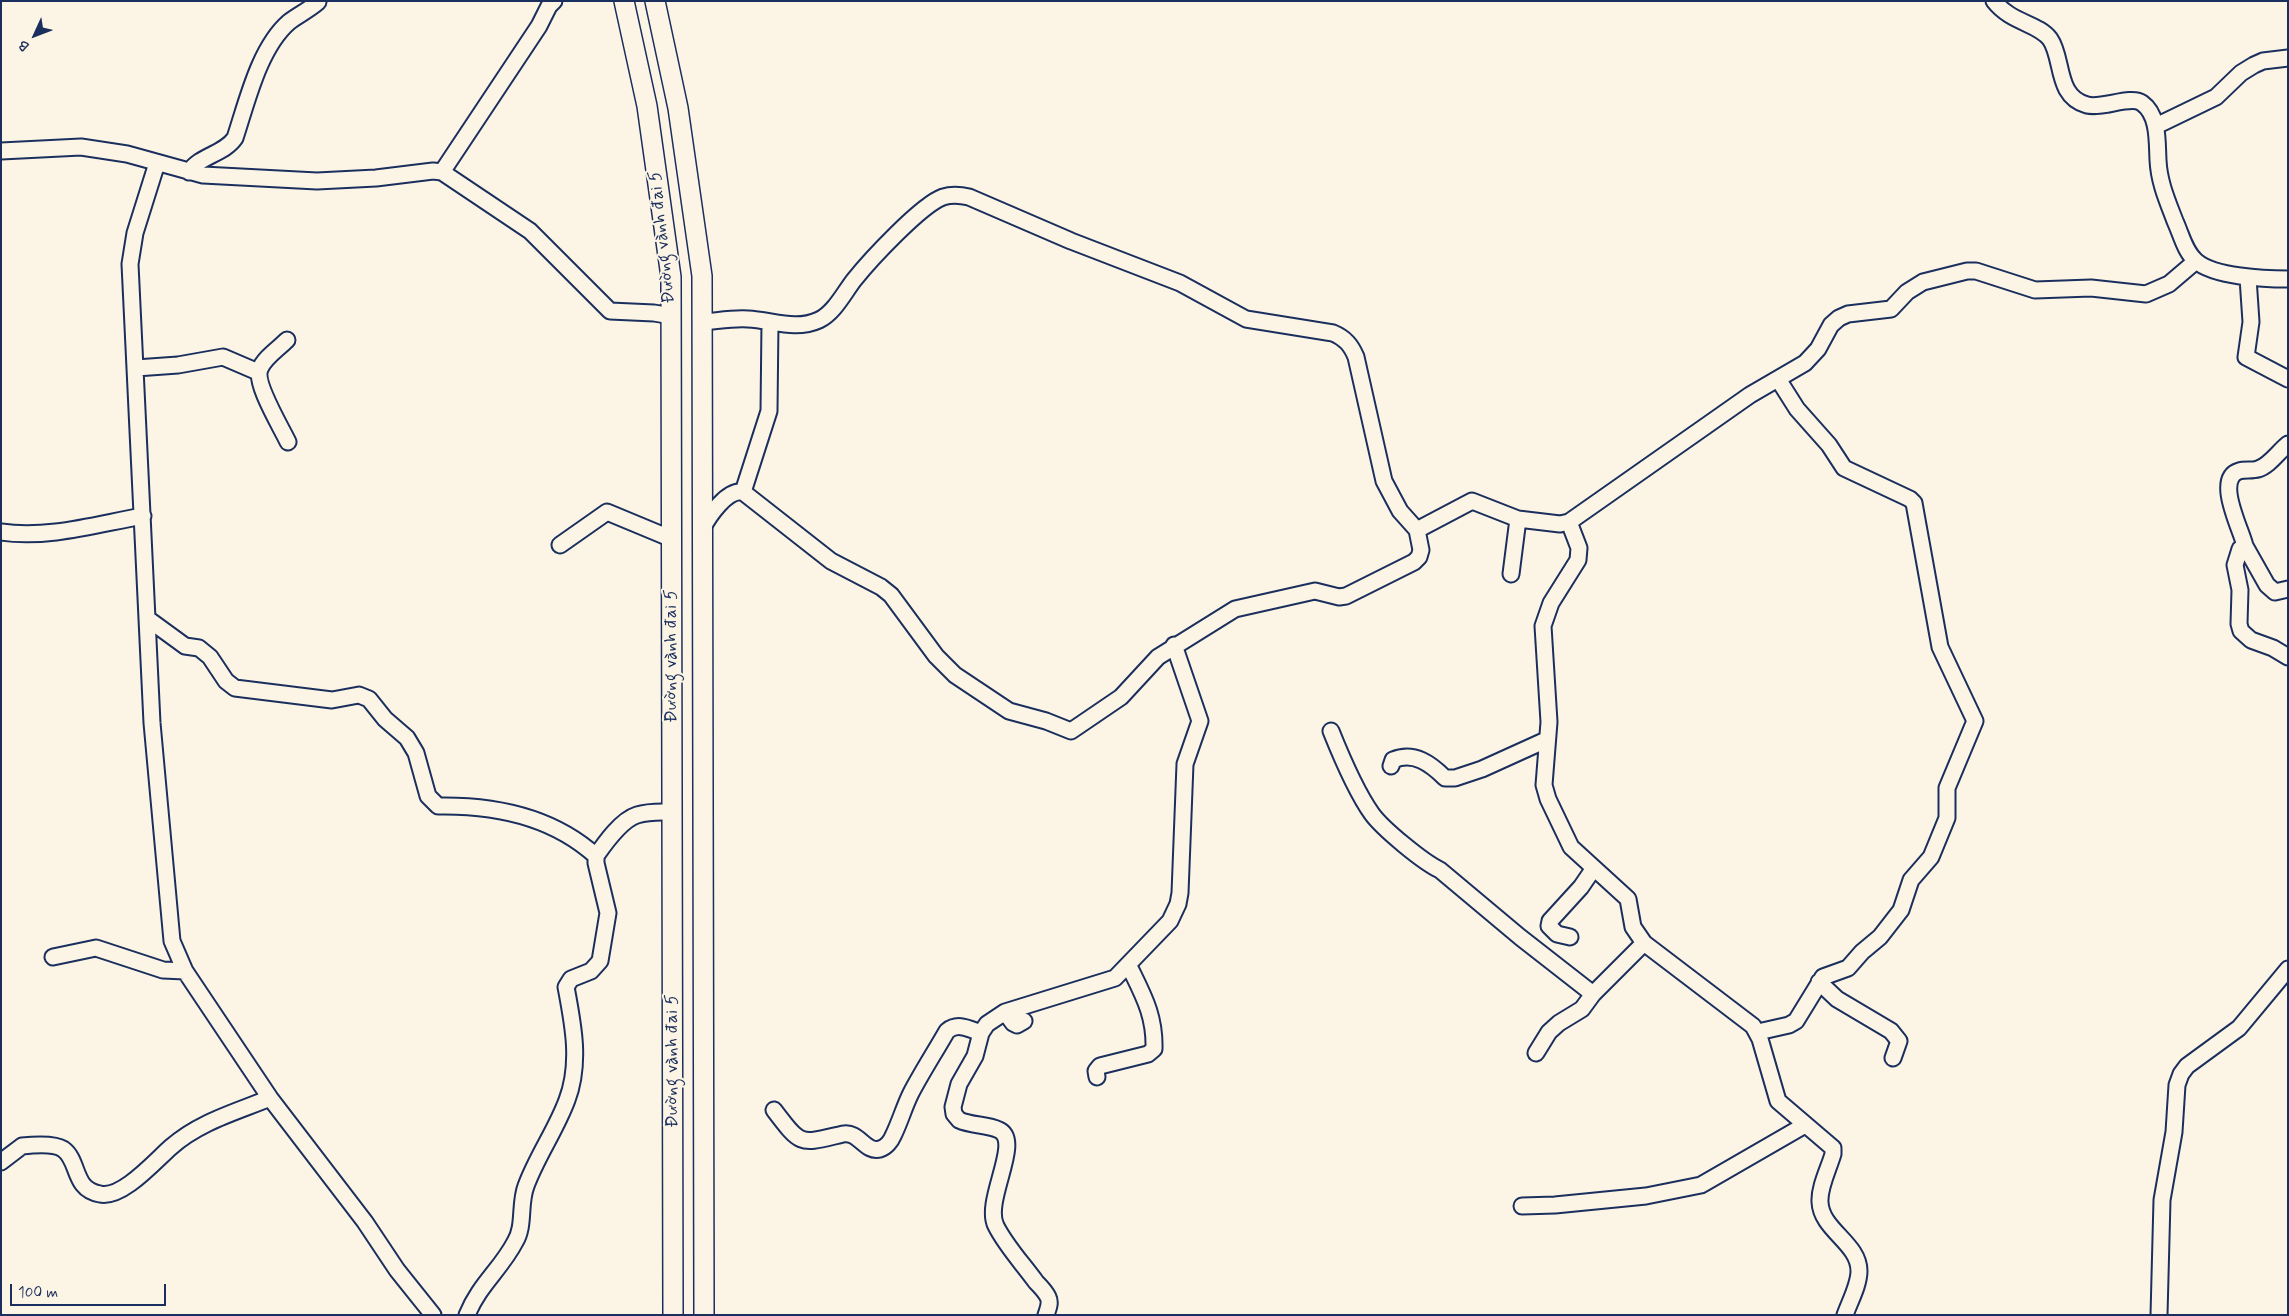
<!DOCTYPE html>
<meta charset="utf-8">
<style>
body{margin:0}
#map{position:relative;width:2289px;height:1316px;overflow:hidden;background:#fcf5e5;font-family:Mynerve,sans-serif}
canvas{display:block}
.frame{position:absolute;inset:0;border:2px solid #1b2f5e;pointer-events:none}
.north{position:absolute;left:10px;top:10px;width:50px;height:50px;-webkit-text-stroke:4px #fcf5e5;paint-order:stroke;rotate:227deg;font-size:14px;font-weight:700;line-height:20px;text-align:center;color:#1b2f5e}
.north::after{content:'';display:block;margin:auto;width:18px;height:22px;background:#1b2f5e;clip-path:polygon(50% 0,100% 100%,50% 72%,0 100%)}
.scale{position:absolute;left:10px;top:1284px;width:156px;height:22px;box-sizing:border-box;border:2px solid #1b2f5e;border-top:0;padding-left:6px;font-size:15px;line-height:18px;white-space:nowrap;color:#1b2f5e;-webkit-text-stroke:4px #fcf5e5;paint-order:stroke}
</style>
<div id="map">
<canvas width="2289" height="1316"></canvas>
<div class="frame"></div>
<div class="north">B</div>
<div class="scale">100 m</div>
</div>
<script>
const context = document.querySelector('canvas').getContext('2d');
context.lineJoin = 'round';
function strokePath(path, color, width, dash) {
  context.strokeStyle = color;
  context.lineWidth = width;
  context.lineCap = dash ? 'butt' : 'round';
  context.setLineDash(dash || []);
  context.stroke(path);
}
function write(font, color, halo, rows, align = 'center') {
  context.font = font + ' Mynerve,sans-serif';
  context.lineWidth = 4;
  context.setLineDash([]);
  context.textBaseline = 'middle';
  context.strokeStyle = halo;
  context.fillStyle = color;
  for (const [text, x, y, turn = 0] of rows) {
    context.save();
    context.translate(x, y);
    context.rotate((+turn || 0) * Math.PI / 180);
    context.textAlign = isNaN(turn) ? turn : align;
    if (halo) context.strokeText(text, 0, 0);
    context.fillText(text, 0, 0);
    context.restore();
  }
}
const minor = new Path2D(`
 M1994 1C2011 23 2038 23 2050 39 2064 59 2055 96 2087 105 2102 109 2131 95 2142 103 2159 115 2157 142 2158 160 2159 182 2167 200 2175 221 2181 234 2185 252 2196 261 2214 277 2265 279 2288 279
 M2156 126 2216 97 2241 73 2254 65 2263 61 2288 58
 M1 151 81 147 127 154 203 175 317 181 376 178 433 171 442 172 530 231 610 311 654 313 672 316
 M157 163 135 233 130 264 152 723 172 941 185 971 270 1098 365 1222 397 1270 433 1315
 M189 172C200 155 223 155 235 138 247 102 259 48 289 22 298 15 309 10 318 2
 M442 172 539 26 549 6 554 1
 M2248 278 2251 322 2246 357 2288 379
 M702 322C717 321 732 318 748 319 772 320 795 331 819 320 834 313 844 293 854 280 870 260 921 205 943 197 952 194 961 195 969 197L1071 241 1180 283 1246 319 1333 333C1345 338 1351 345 1356 357L1384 481 1400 511 1417 530 1421 550 1419 557 1414 562 1346 596 1339 597 1315 591 1235 609 1158 657 1121 697 1071 731 1046 721 1009 711 955 675 936 656 891 595 881 587 831 561 743 492C727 489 709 516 702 529
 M287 340C278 349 264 358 260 369 254 383 281 427 288 442
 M136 368 178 365 223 357 258 372
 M2288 444C2279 451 2269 466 2258 469 2252 471 2245 469 2239 471 2214 479 2242 531 2245 546L2240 549 2235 565 2240 590 2239 624 2241 631 2251 640 2273 648 2288 657
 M743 492 769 411 770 322
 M1569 522 1579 548 1578 560 1551 603 1543 626 1549 722 1544 785 1548 799 1571 847 1628 899 1633 927 1644 943 1753 1026 1760 1039 1778 1101 1833 1148V1154C1829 1168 1819 1187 1820 1202 1821 1230 1859 1243 1859 1271 1859 1285 1850 1301 1845 1315
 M1417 530 1472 501 1518 519 1560 524 1569 522 1750 395 1805 363 1818 349 1831 325 1839 318 1848 314 1891 309 1907 292 1923 282 1967 271H1976L2035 290 2091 288 2146 294 2169 284 2196 261
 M1 532C48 539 97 524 143 516
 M560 545 607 512 672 539
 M2245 546 2267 585 2275 592 2288 589
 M1511 574 1518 519
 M148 619 185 646 199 648 210 657 226 681 235 688 332 700 359 695 369 699 385 719 407 738 416 753 428 796 438 806C495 805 553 817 596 856
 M1331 731C1341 756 1357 793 1372 814 1383 829 1423 862 1440 870L1520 937 1593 994
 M1391 766 1393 760C1414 751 1431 764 1445 778H1455L1482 769 1546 740
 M1570 937 1557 934 1549 926 1550 921 1581 887 1594 868
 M53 957 96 948 163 970 185 971
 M1819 982 1837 999 1891 1031 1899 1041 1893 1058
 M1005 1012 1013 1023 1017 1025 1024 1021
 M1758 1032 1789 1025 1796 1021 1823 977 1848 968 1862 952 1880 937 1901 910 1911 880 1931 857 1947 818V788L1975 721 1940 647 1914 503 1910 499 1844 468 1829 445 1797 409 1778 379
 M1536 1053 1549 1032 1559 1023 1582 1009 1593 994 1644 943
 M1097 1077 1096 1071 1100 1066 1148 1054 1154 1049C1155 1015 1143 995 1129 966
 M774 1110C802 1147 800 1144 843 1134 859 1131 865 1153 880 1149 886 1147 891 1141 893 1136 900 1122 904 1107 911 1093 922 1072 935 1052 947 1031 958 1022 969 1029 981 1033
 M1 1162 22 1146C32 1145 54 1143 63 1149 80 1161 72 1189 100 1194 122 1199 155 1161 171 1147 199 1122 236 1112 270 1098
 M1522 1206 1555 1205 1646 1196 1701 1185 1805 1125
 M467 1315C479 1285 501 1269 515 1242 525 1226 519 1204 526 1186 537 1156 556 1130 567 1100 581 1063 573 1024 566 987L571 979 591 971 600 961 608 913 596 863V856C605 843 621 820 637 815 649 811 660 812 672 812
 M1046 1315C1048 1309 1051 1303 1048 1297 1045 1291 1040 1286 1036 1282 1023 1264 1006 1246 996 1226 983 1201 1023 1141 999 1130 987 1124 972 1126 959 1120L954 1114 953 1107 959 1084 975 1056 981 1033 987 1024 1005 1012 1115 978 1170 921 1178 904 1180 893 1185 764 1200 721 1174 645
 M2159 1315 2162 1200 2174 1132 2177 1085 2181 1074 2187 1066 2239 1028 2288 969`);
const major = new Path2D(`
 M624 1 647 106 671 277 673 1315
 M655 1 678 108 702 276 704 1315`);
const streetNames = [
 ["Đường vành đai 5",663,237,-96],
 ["Đường vành đai 5",672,656,-90],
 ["Đường vành đai 5",673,1061,-90]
];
strokePath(minor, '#1b2f5e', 19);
strokePath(major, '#1b2f5e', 22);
strokePath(minor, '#fcf5e5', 15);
strokePath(major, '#fcf5e5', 19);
write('18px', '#1b2f5e', '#fcf5e5', streetNames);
</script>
